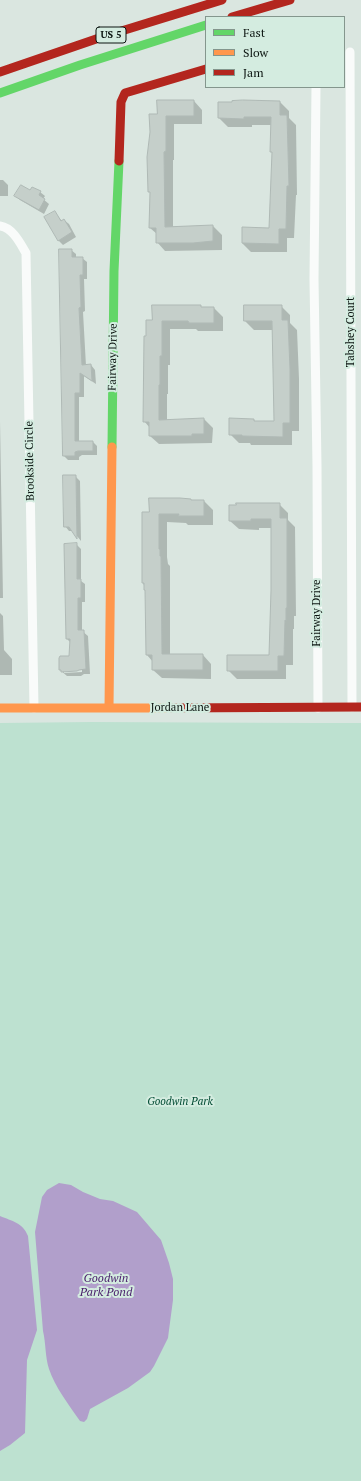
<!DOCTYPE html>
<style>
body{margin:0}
#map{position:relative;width:361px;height:1481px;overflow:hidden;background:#dae6e0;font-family:"PT Serif",serif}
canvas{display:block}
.legend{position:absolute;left:205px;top:16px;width:140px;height:72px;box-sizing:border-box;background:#d4ece0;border:1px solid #84968d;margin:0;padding:5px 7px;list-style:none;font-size:12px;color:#0c1511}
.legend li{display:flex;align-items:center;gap:8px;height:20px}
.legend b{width:20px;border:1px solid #84968d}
</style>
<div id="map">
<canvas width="361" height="1481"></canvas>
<ul class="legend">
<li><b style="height:5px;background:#63d668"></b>Fast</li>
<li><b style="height:5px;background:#ff974d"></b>Slow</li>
<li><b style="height:5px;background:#b3261e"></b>Jam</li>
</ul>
</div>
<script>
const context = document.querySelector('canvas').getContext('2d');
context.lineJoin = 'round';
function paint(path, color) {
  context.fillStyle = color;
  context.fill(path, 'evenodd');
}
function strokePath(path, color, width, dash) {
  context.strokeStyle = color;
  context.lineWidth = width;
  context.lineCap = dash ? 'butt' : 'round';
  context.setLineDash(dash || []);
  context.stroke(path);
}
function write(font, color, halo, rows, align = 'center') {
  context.font = font + ' "PT Serif",serif';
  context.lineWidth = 4;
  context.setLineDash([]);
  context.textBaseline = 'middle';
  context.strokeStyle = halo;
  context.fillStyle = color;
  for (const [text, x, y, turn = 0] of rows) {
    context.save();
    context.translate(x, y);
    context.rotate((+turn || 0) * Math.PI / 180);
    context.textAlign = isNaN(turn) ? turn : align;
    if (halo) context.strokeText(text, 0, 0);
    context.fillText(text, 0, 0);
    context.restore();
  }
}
const green = new Path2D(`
 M91 722 312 723H361V1481H0V723Z`);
const water = new Path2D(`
 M59 1183 71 1185 83 1192 100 1199 113 1201 137 1212 161 1240 169 1263 173 1279V1300L169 1330 168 1338 154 1366 150 1372 128 1388 90 1409 87 1419 84 1422 80 1421C69 1405 55 1387 49 1369 45 1356 46 1344 43 1331L35 1232 42 1197 47 1190Z
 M0 1216C12 1221 23 1223 28 1236L37 1330 27 1360 25 1433 10 1445 0 1451Z`);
const shadow = new Path2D(`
 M194 101 202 110V124H174V160H173V227L213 226 222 235V250L165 251 157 242V234L150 228 151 193 149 191 158 115Z
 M280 102 289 111V118L296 125 297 195H296L294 238H287V252H251L242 243 270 229 273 153 271 152 272 125H252V127H228L219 118V103Z
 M0 180H3L8 185V196H0Z
 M31 192H40L45 196 43 199 49 204 44 214 20 200 15 195Z
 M54 212 62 221 64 220 69 224 76 237 63 245 59 241 45 218Z
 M71 250 76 254V258H82L87 262V279H84L85 311 83 312 86 366 91 365 95 370 96 384 84 376V397H79V442H93L97 446V455H82L79 457V460H68L64 456Z
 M200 306 202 308H214L223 317V331H198L196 329H170V365H168V394H167V421L204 419 213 428 212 443 159 444 150 436V428L144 421V368L147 321H153Z
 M281 306 290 315V323L297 330 299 379V431H292V445H251L250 443H239L230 434 254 420 256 422H275L273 330H254L245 321Z
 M0 421 3 598H0Z
 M75 476 80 481 81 541 73 531H69L65 526Z
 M192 501H204L213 510V525H188L186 523 167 522V557L168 564 170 566V655H203L211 664V679L162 678 153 670V662L147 655 146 591 143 583 150 513Z
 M279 504 288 513V520L295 527 296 616H294V629H293V665H286V679H237L228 670 270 656 272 590V528H259V530L239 529 230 521Z
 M76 544 81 549V581L85 584V602H82V631L88 636 90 674H84L81 676H67L60 670 70 656 71 643 67 639ZM82 670V672L64 673V671Z
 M0 613 3 616 4 650 12 659V675H0Z`);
const building = new Path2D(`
 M157 100H194V116H166V151L164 152 165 227 213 225V241L193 243H156V228H149L150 192H148L147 157 150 132 149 114H157Z
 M243 100 280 101V115H287L289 186H287L286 229H279V244L242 243V227L269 228 272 152H270L271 117H244V119L218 118V102H232V101Z
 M21 185 30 190 32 187 41 191 39 195 45 199 39 210 14 196Z
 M55 211 61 221 64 219 72 232 58 241 44 217Z
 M59 249H72V257H83V275H80L81 307 79 308 82 365 91 364 92 381 80 373V393H75V441H93V451H78L75 452V456H63Z
 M152 305H201V307H214V323H189L188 321H162V356H160V385H159V420L204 418V434H192V436H149V422H143L144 336H146V320H152Z
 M244 305H282V320H288L290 369V423H283V437L242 436V435H229V418L254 419V421H274L272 321H244Z
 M63 475H76L77 539 69 527H64Z
 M149 498H180L191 499V500H204V516H178L179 514H159V549H160V556H161L162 654H203V670H152V655H146L145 590H144V583H142V512H149Z
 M236 503H280V518H287V608H286V621L285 620 284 656H278V671H227V655H269L271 590V519H251V521H229V505H236Z
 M77 543V579H81V598H78V630H84L86 669 79 670 77 671 61 672V670H59V658L60 656H69L70 639H66L64 544Z`);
const street = new Path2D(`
 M350 52 352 707
 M316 87 314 279 317 466 318 708
 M0 226C13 228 20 243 26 253L34 708`);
const fast = new Path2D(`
 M0 93 80 65 206 25
 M112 447 114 271 119 161`);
const slow = new Path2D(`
 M109 707 112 447
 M0 708H168`);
const jam = new Path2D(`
 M232 17 290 0
 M0 72 102 37 222 0
 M119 161 121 102 125 93 206 69
 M168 708 361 707`);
const shields = [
 [111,35,30]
];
const shieldNames = [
 ["US 5",111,35]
];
const streetNames = [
 ["Tabshey Court",351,332,-90],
 ["Fairway Drive",113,357,-89],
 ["Brookside Circle",30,461,-91],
 ["Fairway Drive",317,613,-90],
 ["Jordan Lane",180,708]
];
const parkNames = [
 ["Goodwin Park",180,1102]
];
const waterNames = [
 ["Goodwin",106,1279],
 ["Park Pond",106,1293]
];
paint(green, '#bde1d0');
paint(water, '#b19fcb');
paint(shadow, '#0003');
paint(building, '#c5cfca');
strokePath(building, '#afb9b5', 1);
strokePath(street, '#f9fbfa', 9);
strokePath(fast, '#63d668', 9);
strokePath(slow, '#ff974d', 9);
strokePath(jam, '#b3261e', 9);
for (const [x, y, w] of shields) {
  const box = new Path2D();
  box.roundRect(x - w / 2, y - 8, w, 16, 3);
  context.fillStyle = '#d4ece0';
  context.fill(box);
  strokePath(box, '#0c1511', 1);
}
write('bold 10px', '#0c1511', null, shieldNames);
write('11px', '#0c1511', '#d4ece0', streetNames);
write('italic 11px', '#024c34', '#d4ece0', parkNames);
write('italic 12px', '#481d6b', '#d4ece0', waterNames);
</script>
